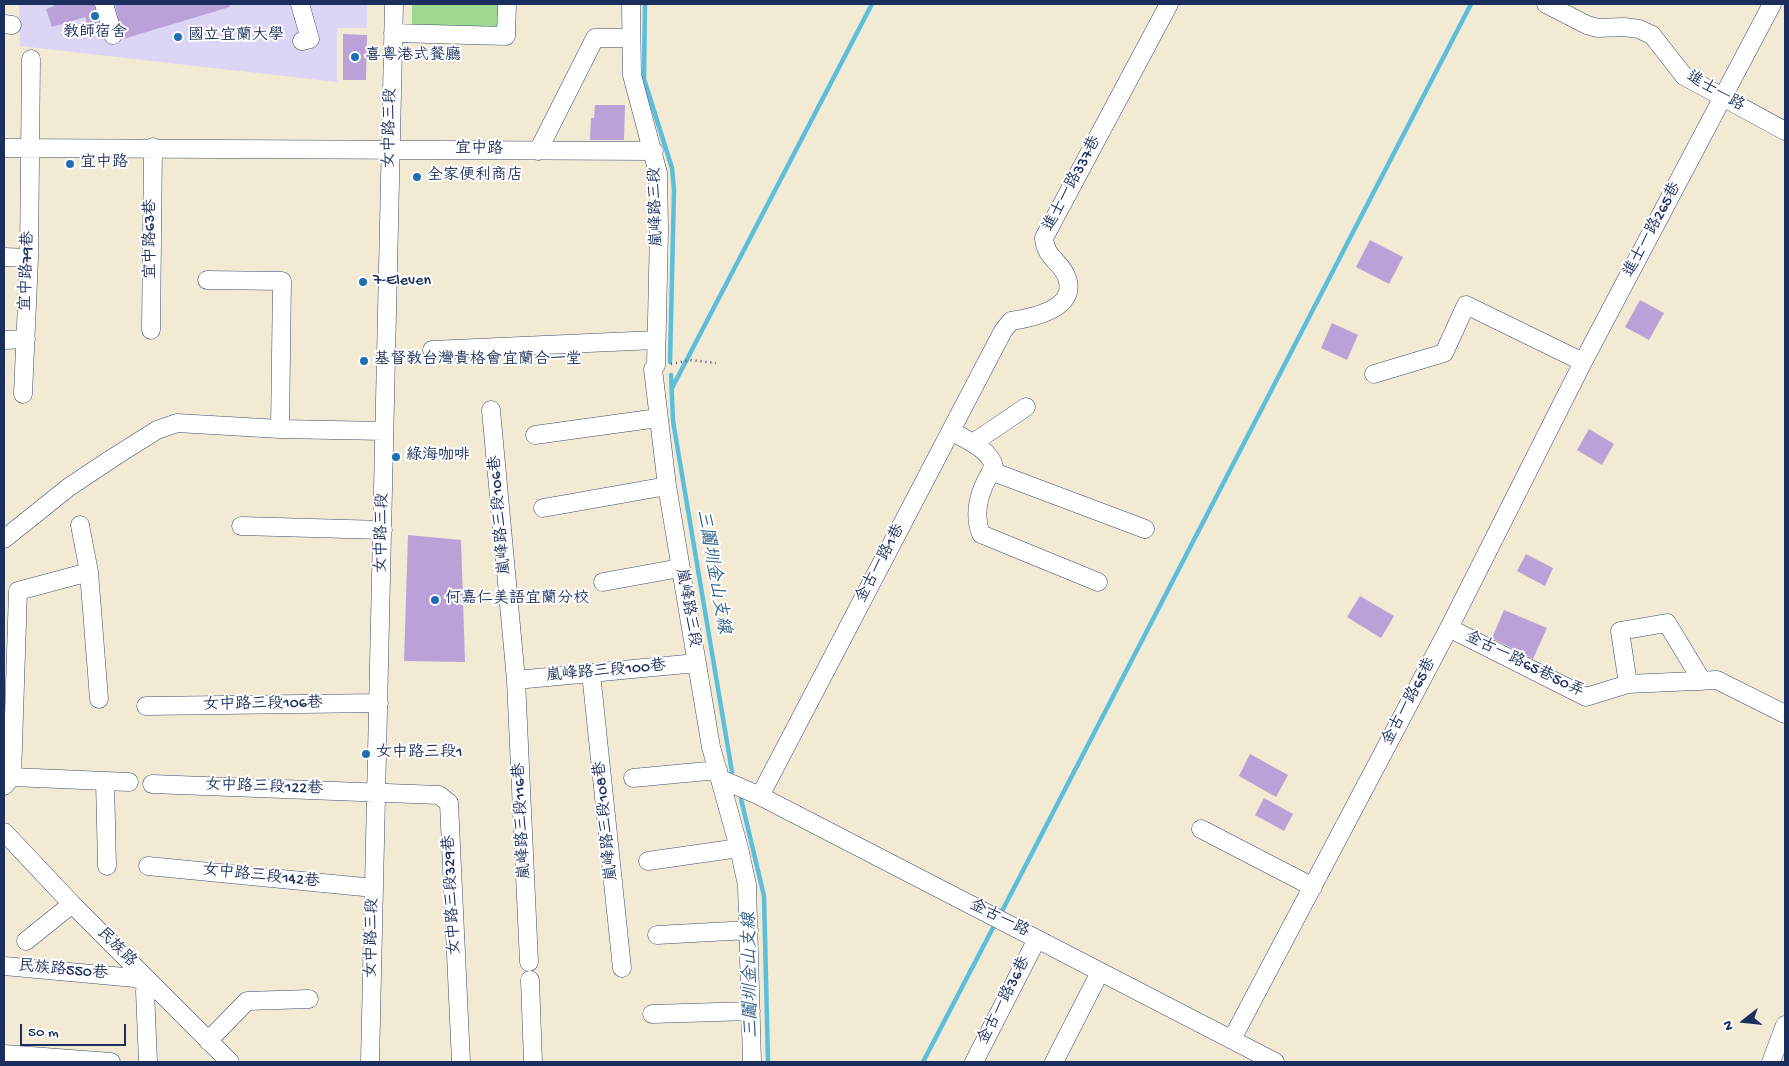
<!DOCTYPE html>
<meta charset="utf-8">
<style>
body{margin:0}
#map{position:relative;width:1789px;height:1066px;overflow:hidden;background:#f2ead3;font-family:"Gochi Hand",sans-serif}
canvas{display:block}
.frame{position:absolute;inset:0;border:5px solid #1b2f5e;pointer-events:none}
.north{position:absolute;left:1719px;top:996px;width:50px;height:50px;-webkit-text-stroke:4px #fff;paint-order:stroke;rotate:254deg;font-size:14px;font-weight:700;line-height:20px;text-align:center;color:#1b2f5e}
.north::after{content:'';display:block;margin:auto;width:18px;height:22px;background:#1b2f5e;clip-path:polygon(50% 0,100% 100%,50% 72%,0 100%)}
.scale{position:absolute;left:20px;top:1024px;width:106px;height:22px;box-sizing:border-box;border:2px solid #1b2f5e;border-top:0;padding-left:6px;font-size:15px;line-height:18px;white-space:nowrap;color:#1b2f5e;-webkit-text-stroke:4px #fff;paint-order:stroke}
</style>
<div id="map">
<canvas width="1789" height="1066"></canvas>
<div class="frame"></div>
<div class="north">N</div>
<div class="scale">50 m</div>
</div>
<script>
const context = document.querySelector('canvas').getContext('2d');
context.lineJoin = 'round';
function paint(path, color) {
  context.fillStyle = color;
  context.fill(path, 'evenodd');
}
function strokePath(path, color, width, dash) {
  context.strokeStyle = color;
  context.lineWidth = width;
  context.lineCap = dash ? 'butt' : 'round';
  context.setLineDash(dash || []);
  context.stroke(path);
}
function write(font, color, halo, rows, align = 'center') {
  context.font = font + ' "Gochi Hand","LXGW WenKai TC",sans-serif';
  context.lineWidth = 4;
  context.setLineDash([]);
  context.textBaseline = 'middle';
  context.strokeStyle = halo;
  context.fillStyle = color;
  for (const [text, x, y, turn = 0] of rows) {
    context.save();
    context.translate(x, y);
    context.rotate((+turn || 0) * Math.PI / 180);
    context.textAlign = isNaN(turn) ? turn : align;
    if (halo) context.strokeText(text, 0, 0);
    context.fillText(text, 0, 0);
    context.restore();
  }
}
const built = new Path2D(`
 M19 4H367V28H337V82L20 46Z`);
const green = new Path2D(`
 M412 4H500V29L412 26Z`);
const stream = new Path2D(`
 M645 4 644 79 672 168 674 190 670 362
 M671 375 673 421 732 772
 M672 388 872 4
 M741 799 764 896 768 1062
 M1000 915 1471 4
 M923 1062 996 922`);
const building = new Path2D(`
 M53 4H94L101 31 90 34 85 17 52 27 46 9 54 6Z
 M115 4H229L230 7 123 39Z
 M343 34 367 35 366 80H343Z
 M595 105H625L624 140H590L591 118H594Z
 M1370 240 1403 257 1389 284 1356 267Z
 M1640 300 1664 313 1649 340 1625 327Z
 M1332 323 1358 335 1347 360 1321 348Z
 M1589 429 1614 444 1602 465 1577 450Z
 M408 535 461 540 465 662 404 661Z
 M1526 554 1553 568 1545 586 1517 571Z
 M1360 596 1394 616 1381 638 1347 617Z
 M1504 610 1547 628 1533 659 1492 638Z
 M1250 754 1288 775 1276 797 1239 776Z
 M1264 798 1293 814 1284 831 1255 815Z`);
const path = new Path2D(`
 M671 364 690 360 716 363`);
const minor = new Path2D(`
 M104 4 113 35
 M300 4 310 39 302 41
 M631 4 632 75 658 173 659 230 656 365 653 369 667 486 711 747 739 848 747 885 752 1062
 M1546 4 1587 25 1598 28 1624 27 1639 29 1652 35 1684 76 1785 131
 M4 24 12 25
 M393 33 506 36 507 4
 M4 148 654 151
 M538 151 595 38H631
 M4 257 29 258
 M207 280 282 281 280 429
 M151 330 153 147
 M4 340 26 339
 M432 350 656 340
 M1374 374 1444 353 1466 305 1583 362
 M23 394 29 258 31 59
 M491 410 516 680 529 962
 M951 431C965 439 991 450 994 467 981 487 972 511 981 534L1098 582
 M535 435 658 418
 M973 443 1026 407
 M991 471 1145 529
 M543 508 667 486
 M80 525 89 572 99 699
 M241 526 383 530
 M4 539 69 487 111 459 157 430 177 423 280 429 384 431
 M603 582 680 568
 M1449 628 1586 697 1628 684 1717 680 1785 714
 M591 673 622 968
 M516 680 697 663
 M1628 684 1620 631 1667 623 1702 681
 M146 706 379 703
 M12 777 129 782
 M633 778 718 770
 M721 779 760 796 1275 1062
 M105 781 107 866
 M152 784 439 795 449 803 461 1062
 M4 786 12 777 18 591 89 572
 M760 796 1003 331 1011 321C1031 318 1078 309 1067 278 1062 262 1045 258 1044 238L1169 4
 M1201 829 1313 887
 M4 832 72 904 230 1062
 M648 861 739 848
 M148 866 374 888
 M657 935 749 930
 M26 941 72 904
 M4 966 135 978 152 984 145 991 148 1062
 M530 980 533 1062
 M652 1014 751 1011
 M1232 1039 1449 628 1583 362 1772 4
 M208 1041 247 1001 309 999
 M4 1054 111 1062
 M370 1062 394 4
 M974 1062 1037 939
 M1054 1062 1100 972
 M1771 1062 1785 1025`);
const markers = [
 [95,16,5,"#1f6fb2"],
 [178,37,5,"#1f6fb2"],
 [355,57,5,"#1f6fb2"],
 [70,164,5,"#1f6fb2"],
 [417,177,5,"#1f6fb2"],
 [363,282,5,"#1f6fb2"],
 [364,361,5,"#1f6fb2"],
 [396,457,5,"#1f6fb2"],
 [435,600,5,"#1f6fb2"],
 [366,754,5,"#1f6fb2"]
];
const poiNames = [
 ["教師宿舍",95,34,"center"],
 ["國立宜蘭大學",188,37],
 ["喜粵港式餐廳",365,57],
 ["宜中路",80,164],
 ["全家便利商店",427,177],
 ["7-Eleven",373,282],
 ["基督教台灣貴格會宜蘭合一堂",374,361],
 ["綠海咖啡",406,457],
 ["何嘉仁美語宜蘭分校",445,600],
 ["女中路三段1",376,754]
];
const streetNames = [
 ["進士一路",1715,92,30],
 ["女中路三段",391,128,-89],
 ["宜中路",479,150,1],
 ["進士一路337巷",1073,184,-62],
 ["嵐峰路三段",657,207,-92],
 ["進士一路265巷",1653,230,-62],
 ["宜中路63巷",152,239,-90],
 ["宜中路79巷",28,271,-88],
 ["嵐峰路三段106巷",501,515,-95],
 ["女中路三段",383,533,-89],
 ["金古一路1巷",881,564,-62],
 ["嵐峰路三段",687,608,80],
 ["金古一路65巷50弄",1524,665,26],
 ["嵐峰路三段100巷",606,672,-5],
 ["金古一路65巷",1410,702,-62],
 ["女中路三段106巷",263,705,-1],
 ["女中路三段122巷",264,788,2],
 ["嵐峰路三段116巷",523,821,-93],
 ["嵐峰路三段108巷",607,821,-96],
 ["女中路三段142巷",261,877,6],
 ["女中路三段329巷",453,895,-93],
 ["金古一路",999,919,27],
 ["女中路三段",373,938,-89],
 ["民族路",116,948,45],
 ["民族路550巷",63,971,5],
 ["金古一路36巷",1005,1001,-63]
];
const waterNames = [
 ["三鬮圳金山支線",712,572,80],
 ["三鬮圳金山支線",752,975,-91]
];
paint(built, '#ddd5f6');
paint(green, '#9eda8e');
strokePath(stream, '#5cbeda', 4.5);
paint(building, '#baa2d9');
strokePath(minor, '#3b4b70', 19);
strokePath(path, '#3b4b70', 2.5, [1, 4]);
strokePath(minor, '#fff', 18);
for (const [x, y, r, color] of markers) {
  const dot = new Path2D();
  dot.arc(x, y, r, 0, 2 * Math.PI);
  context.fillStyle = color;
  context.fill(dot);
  strokePath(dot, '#fff', 2);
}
write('16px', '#1b2f5e', '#fff', poiNames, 'left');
write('16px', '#1b2f5e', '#fff', streetNames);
write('italic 18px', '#326189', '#fff', waterNames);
</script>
